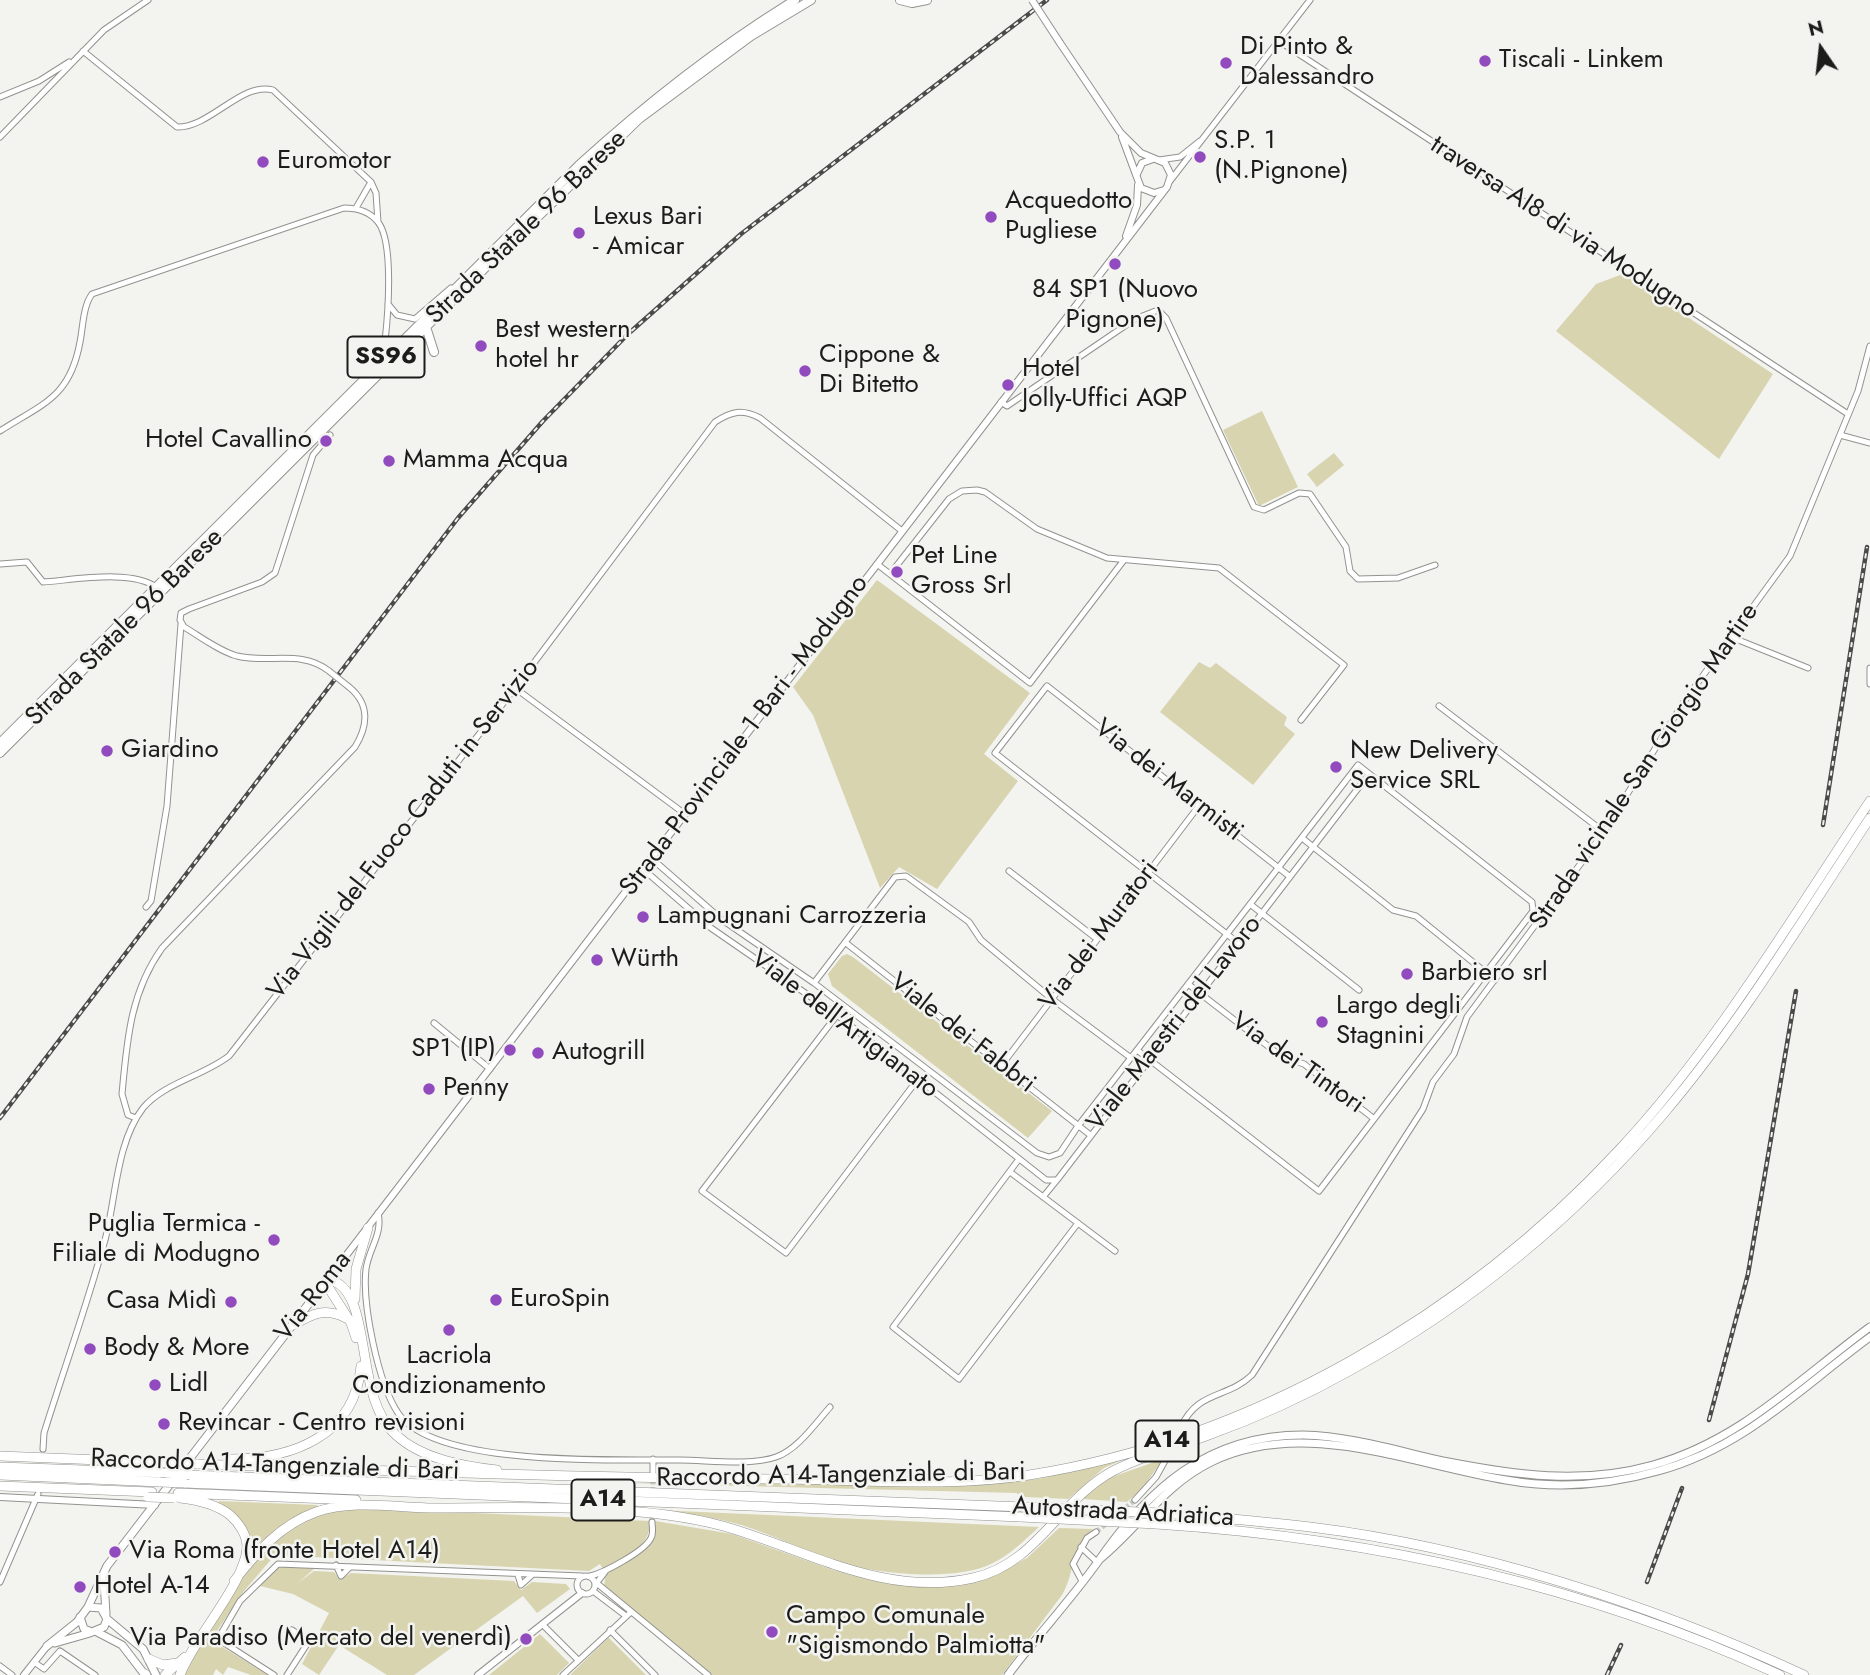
<!DOCTYPE html>
<meta charset="utf-8">
<style>
body{margin:0}
#map{position:relative;width:1870px;height:1675px;overflow:hidden;background:#f3f3f0;font-family:Jost,sans-serif}
canvas{display:block}
.north{position:absolute;left:1786px;top:14px;width:70px;height:70px;-webkit-text-stroke:5px #f3f3f0;paint-order:stroke;rotate:346deg;font-size:19px;font-weight:700;line-height:28px;text-align:center;color:#1c1c1b}
.north::after{content:'';display:block;margin:auto;width:24px;height:32px;background:#1c1c1b;clip-path:polygon(50% 0,100% 100%,50% 72%,0 100%)}
</style>
<div id="map">
<canvas width="1870" height="1675"></canvas>
<div class="north">N</div>
</div>
<script>
const context = document.querySelector('canvas').getContext('2d');
context.lineJoin = 'round';
function paint(path, color) {
  context.fillStyle = color;
  context.fill(path, 'evenodd');
}
function strokePath(path, color, width, dash) {
  context.strokeStyle = color;
  context.lineWidth = width;
  context.lineCap = dash ? 'butt' : 'round';
  context.setLineDash(dash || []);
  context.stroke(path);
}
function write(font, color, halo, rows, align = 'center') {
  context.font = font + ' Jost,sans-serif';
  context.lineWidth = 5;
  context.setLineDash([]);
  context.textBaseline = 'middle';
  context.strokeStyle = halo;
  context.fillStyle = color;
  for (const [text, x, y, turn = 0] of rows) {
    context.save();
    context.translate(x, y);
    context.rotate((+turn || 0) * Math.PI / 180);
    context.textAlign = isNaN(turn) ? turn : align;
    if (halo) context.strokeText(text, 0, 0);
    context.fillText(text, 0, 0);
    context.restore();
  }
}
const green = new Path2D(`
 M1623 274 1773 374 1719 459 1556 331 1596 284Z
 M1262 411 1298 487 1259 506 1223 430Z
 M1334 453 1344 465 1317 487 1307 474Z
 M877 580 1030 693 984 754 1018 781 937 889 899 867 880 888 813 715 793 687Z
 M1199 662 1210 668 1216 663 1287 717 1284 725 1295 734 1253 785 1160 712Z
 M847 954 853 957 1052 1111 1028 1138 832 986 828 974 842 956Z
 M1129 1457 1104 1468 1068 1499 1025 1497 1016 1493 625 1483 970 1484 1038 1479Z
 M1163 1459 1142 1489 1127 1502 1083 1499 1106 1479Z
 M218 1501 317 1505 318 1507 279 1528 253 1548 247 1532Z
 M365 1508 650 1521C651 1548 624 1557 603 1569L600 1564 589 1571 275 1555 244 1591 211 1640 268 1675H251L228 1667 223 1675 216 1669 213 1675H182C217 1617 254 1527 328 1511 340 1508 353 1509 365 1508Z
 M656 1510 1039 1527C1025 1540 1011 1554 993 1563 958 1582 878 1574 840 1563 811 1554 784 1540 756 1530 724 1518 690 1514 656 1510Z
 M655 1521 732 1534 833 1570 892 1581 996 1574 1027 1558 1059 1528 1093 1529C1068 1551 1077 1569 1062 1595L1002 1675H712L604 1586 606 1573 650 1544Z
 M285 1567 315 1568 298 1583 314 1571 334 1572 340 1580 351 1573 514 1581 521 1590 532 1582 566 1584 570 1589 537 1613 523 1596 414 1675H387L339 1645 319 1675 302 1664 329 1613 293 1594 260 1586 277 1568Z
 M540 1634 569 1663 557 1675H489Z
 M609 1638 646 1675H570L608 1638Z`);
const minorTunnel = new Path2D(`
 M652 1522 653 1475
 M1096 1532 1135 1500`);
const minor = new Path2D(`
 M1279 41 1848 414
 M83 51 177 127C210 128 242 81 273 90L371 182
 M0 97 39 81 69 62
 M0 137 104 30 148 0
 M1159 160 1180 157 1200 141
 M1170 181 1310 0
 M356 208 371 182 376 193 378 222
 M388 304 397 315 415 319 451 288
 M1001 402 1007 406 1135 319 1158 310 1166 318 1254 507 1264 510 1299 493 1310 494 1346 547 1350 571 1358 579 1398 578 1435 565
 M0 431C44 403 70 397 80 342 83 327 83 306 92 294L344 208C357 208 370 212 378 222 394 242 388 315 385 341L381 354 362 376
 M1840 435 1870 443
 M0 564 27 562 43 582C73 580 132 569 156 587
 M877 564 1030 683 1124 560
 M890 574 949 499 962 491 977 490 985 492 1037 529 1107 558 1219 568 1344 665 1301 720
 M1731 637 1808 668
 M1870 668V684
 M329 671C301 649 269 664 237 656 219 651 201 637 184 627L180 620 181 613 189 609 262 582 275 573 313 455 330 435
 M515 688 685 814
 M1439 706 1604 832
 M1302 838 1393 910 1416 916 1495 980
 M651 858 721 919 814 983 1037 1153 1049 1157 1060 1153 1078 1126 1358 765 1532 902 1533 911 1319 1191 1137 1050
 M643 869 711 928 837 1015 1046 1180H1057L1369 774
 M1009 871 1097 939
 M1250 904 1359 990
 M146 907 151 901 167 806 181 624
 M1237 942 995 753 1047 686 1289 876
 M846 943 1089 1134
 M814 983 895 877 906 876 969 922 981 940 1052 999 1131 1058
 M1188 984 1282 1057 1304 1064 1373 1118
 M837 1015 702 1191 786 1253 918 1079
 M434 1023 490 1069
 M1001 1066 1198 807
 M136 1118 128 1115 122 1094C127 1041 130 993 162 948L355 747C368 726 370 704 349 687
 M1019 1159 893 1327 959 1379 1078 1223
 M1010 1172 1115 1251
 M1043 1197 1057 1180
 M378 1213C383 1234 369 1248 366 1269 362 1304 378 1383 398 1413 435 1468 618 1459 680 1460 707 1460 751 1466 776 1457 797 1450 815 1424 830 1407
 M1181 1427C1198 1390 1227 1399 1252 1375L1423 1109 1433 1082 1454 1054 1467 1017 1604 832 1683 703 1790 556 1858 391 1870 346
 M43 1449 44 1433C64 1369 87 1305 105 1240 116 1199 116 1143 143 1108 164 1083 203 1076 229 1056L515 688 715 422C732 411 742 409 760 418L902 531
 M653 1472V1459
 M1135 1500 1156 1477 1166 1459
 M1081 1547 1097 1562
 M336 1565 341 1576 350 1567
 M605 1572 595 1585H599L708 1675
 M518 1575 521 1585 531 1576
 M577 1585a9 9 0 1 1 18 0a9 9 0 1 1-18 0Z
 M590 1576C604 1573 645 1551 651 1538 654 1533 652 1527 652 1522
 M1082 1581 1073 1564 1087 1538 1096 1532
 M0 1582 38 1494
 M593 1591 626 1616
 M542 1624 578 1660
 M610 1630 655 1675
 M34 1662 44 1669 60 1651 95 1675
 M0 1666 12 1675
 M274 1675 218 1639 240 1601 278 1564 582 1576
 M287 1675 309 1641 292 1630
 M563 1675 630 1613`);
const tertiary = new Path2D(`
 M1122 137 1141 188 1154 193 1164 190
 M1137 174 1142 163 1153 159
 M1126 236 1137 205 1138 185
 M328 1279 1167 187 1171 175 1165 163 1141 153 1120 132 1060 43
 M0 1497 155 1505
 M24 1675 47 1646
 M478 1675 582 1593`);
const secondary = new Path2D(`
 M1100 1559C1139 1527 1164 1485 1211 1462 1304 1417 1410 1464 1506 1480 1556 1489 1609 1485 1658 1471 1745 1447 1799 1389 1870 1337
 M104 1581 106 1614
 M88 1607 107 1566 327 1280
 M107 1619 143 1649 156 1675
 M97 1632 122 1645 145 1675
 M55 1643 90 1633
 M47 1646 77 1622 88 1607 101 1608 107 1619 104 1627 92 1632 84 1629 80 1617
 M1008 1675C1036 1637 1069 1602 1097 1563 1148 1489 1207 1435 1303 1435 1350 1436 1398 1451 1443 1461 1514 1475 1582 1485 1653 1465 1740 1441 1799 1379 1870 1327`);
const primary = new Path2D(`
 M900 0 912 3 927 0
 M426 327 434 352
 M0 743 579 165C646 104 717 48 795 0
 M0 753 488 265 639 119 751 36 811 0`);
const motorway = new Path2D(`
 M328 1279C376 1290 351 1395 396 1435 422 1459 463 1466 497 1470
 M325 1282 351 1323 356 1338
 M355 1299 356 1269 368 1228
 M293 1325C312 1314 325 1307 346 1318
 M0 1456 176 1463
 M231 1459C292 1459 355 1436 361 1366
 M197 1464C390 1471 582 1478 775 1479 857 1479 948 1488 1029 1475 1252 1440 1467 1314 1619 1150 1717 1045 1791 919 1870 801
 M0 1467 167 1473
 M0 1475 160 1482
 M190 1475 1024 1507
 M184 1483 1021 1517
 M0 1486 152 1492
 M178 1493 356 1500
 M1162 1513C1211 1517 1261 1521 1310 1527 1475 1547 1653 1605 1804 1675
 M1156 1524C1371 1538 1583 1584 1780 1675
 M234 1581C257 1552 280 1525 316 1512 354 1499 396 1508 435 1508 523 1508 638 1503 723 1526 805 1549 884 1598 973 1578 1037 1564 1059 1500 1113 1471 1142 1456 1175 1447 1206 1436 1256 1418 1305 1396 1351 1370 1470 1305 1578 1215 1665 1112 1742 1021 1804 917 1870 818
 M149 1659 163 1665 177 1663
 M145 1674 146 1675
 M165 1675 185 1657
 M180 1675C193 1639 246 1582 247 1547 247 1535 239 1523 230 1515 216 1504 198 1500 180 1498`);
const rail = new Path2D(`
 M1823 825 1867 547
 M0 1118 458 518 543 421 628 334 741 234 1047 0
 M1709 1420 1748 1274 1796 991
 M1647 1582 1682 1488
 M1607 1675 1621 1645`);
const minorBridge = new Path2D(`
 M329 671 349 687`);
const tertiaryBridge = new Path2D(`
 M1032 0 1060 43`);
const motorwayBridge = new Path2D(`
 M176 1463 197 1464
 M167 1473 190 1475
 M160 1482 184 1483
 M148 1497 174 1498
 M1024 1507 1162 1513
 M1021 1517 1156 1524`);
const markers = [
 [1485,61,7,"#914bbe"],
 [1226,63,7,"#914bbe"],
 [1200,157,7,"#914bbe"],
 [263,162,7,"#914bbe"],
 [991,217,7,"#914bbe"],
 [579,233,7,"#914bbe"],
 [1115,264,7,"#914bbe"],
 [481,346,7,"#914bbe"],
 [805,371,7,"#914bbe"],
 [1008,385,7,"#914bbe"],
 [326,441,7,"#914bbe"],
 [389,461,7,"#914bbe"],
 [897,572,7,"#914bbe"],
 [107,751,7,"#914bbe"],
 [1336,767,7,"#914bbe"],
 [643,917,7,"#914bbe"],
 [597,960,7,"#914bbe"],
 [1407,974,7,"#914bbe"],
 [1322,1022,7,"#914bbe"],
 [510,1050,7,"#914bbe"],
 [538,1053,7,"#914bbe"],
 [429,1089,7,"#914bbe"],
 [274,1240,7,"#914bbe"],
 [496,1300,7,"#914bbe"],
 [231,1302,7,"#914bbe"],
 [449,1330,7,"#914bbe"],
 [90,1349,7,"#914bbe"],
 [155,1385,7,"#914bbe"],
 [164,1424,7,"#914bbe"],
 [115,1552,7,"#914bbe"],
 [80,1587,7,"#914bbe"],
 [772,1632,7,"#914bbe"],
 [526,1639,7,"#914bbe"]
];
const shields = [
 [386,357,77],
 [1167,1441,63],
 [603,1500,63]
];
const shieldNames = [
 ["SS96",386,357],
 ["A14",1167,1441],
 ["A14",603,1500]
];
const poiNames = [
 ["Di Pinto &",1240,48],
 ["Dalessandro",1240,78],
 ["Tiscali - Linkem",1499,61],
 ["S.P. 1",1214,142],
 ["(N.Pignone)",1214,172],
 ["Euromotor",277,162],
 ["Acquedotto",1005,202],
 ["Pugliese",1005,232],
 ["Lexus Bari",593,218],
 ["- Amicar",593,248],
 ["84 SP1 (Nuovo",1115,291,"center"],
 ["Pignone)",1115,321,"center"],
 ["Best western",495,331],
 ["hotel hr",495,361],
 ["Cippone &",819,356],
 ["Di Bitetto",819,386],
 ["Hotel",1022,370],
 ["Jolly-Uffici AQP",1022,400],
 ["Hotel Cavallino",312,441,"right"],
 ["Mamma Acqua",403,461],
 ["Pet Line",911,557],
 ["Gross Srl",911,587],
 ["Giardino",121,751],
 ["New Delivery",1350,752],
 ["Service SRL",1350,782],
 ["Lampugnani Carrozzeria",657,917],
 ["Würth",611,960],
 ["Barbiero srl",1421,974],
 ["Largo degli",1336,1007],
 ["Stagnini",1336,1037],
 ["SP1 (IP)",496,1050,"right"],
 ["Autogrill",552,1053],
 ["Penny",443,1089],
 ["Puglia Termica -",260,1225,"right"],
 ["Filiale di Modugno",260,1255,"right"],
 ["EuroSpin",510,1300],
 ["Casa Midì",217,1302,"right"],
 ["Body & More",104,1349],
 ["Lacriola",449,1357,"center"],
 ["Condizionamento",449,1387,"center"],
 ["Lidl",169,1385],
 ["Revincar - Centro revisioni",178,1424],
 ["Via Roma (fronte Hotel A14)",129,1552],
 ["Hotel A-14",94,1587],
 ["Campo Comunale",786,1617],
 ["\"Sigismondo Palmiotta\"",786,1647],
 ["Via Paradiso (Mercato del venerdì)",512,1639,"right"]
];
const streetNames = [
 ["Strada Statale 96 Barese",527,228,-44],
 ["traversa AI8 di via Modugno",1563,228,33],
 ["Strada Statale 96 Barese",125,628,-45],
 ["Strada Provinciale 1 Bari - Modugno",745,736,-53],
 ["Strada vicinale San Giorgio Martire",1645,767,-56],
 ["Via dei Marmisti",1168,781,38],
 ["Via Vigili del Fuoco Caduti in Servizio",404,830,-52],
 ["Via dei Muratori",1100,936,-53],
 ["Viale Maestri del Lavoro",1175,1024,-52],
 ["Viale dell'Artigianato",844,1025,37],
 ["Viale dei Fabbri",962,1034,38],
 ["Via dei Tintori",1297,1064,35],
 ["Via Roma",314,1297,-52],
 ["Raccordo A14-Tangenziale di Bari",275,1466,2],
 ["Raccordo A14-Tangenziale di Bari",841,1476,-1],
 ["Autostrada Adriatica",1123,1513,3]
];
paint(green, '#d8d4b0');
strokePath(minorTunnel, '#c8c8c5', 5, [5, 2.5]);
strokePath(minor, '#92928f', 7);
strokePath(tertiary, '#92928f', 8);
strokePath(secondary, '#92928f', 9);
strokePath(primary, '#92928f', 10);
strokePath(motorway, '#92928f', 10);
strokePath(minor, '#fff', 5);
strokePath(tertiary, '#fff', 6);
strokePath(secondary, '#fff', 7);
strokePath(primary, '#fff', 8);
strokePath(motorway, '#fff', 9);
strokePath(rail, '#4a4a49', 4.5);
strokePath(rail, '#f3f3f0', 2, [5]);
strokePath(minorBridge, '#92928f', 7, []);
strokePath(tertiaryBridge, '#92928f', 8, []);
strokePath(motorwayBridge, '#92928f', 10, []);
strokePath(minorBridge, '#fff', 5);
strokePath(tertiaryBridge, '#fff', 6);
strokePath(motorwayBridge, '#fff', 9);
for (const [x, y, r, color] of markers) {
  const dot = new Path2D();
  dot.arc(x, y, r, 0, 2 * Math.PI);
  context.fillStyle = color;
  context.fill(dot);
  strokePath(dot, '#f3f3f0', 2.5);
}
for (const [x, y, w] of shields) {
  const box = new Path2D();
  box.roundRect(x - w / 2, y - 20.5, w, 41, 5);
  context.fillStyle = '#f3f3f0';
  context.fill(box);
  strokePath(box, '#1c1c1b', 2);
}
write('bold 24px', '#1c1c1b', null, shieldNames);
write('26px', '#1c1c1b', '#f3f3f0', poiNames, 'left');
write('26px', '#1c1c1b', '#f3f3f0', streetNames);
</script>
